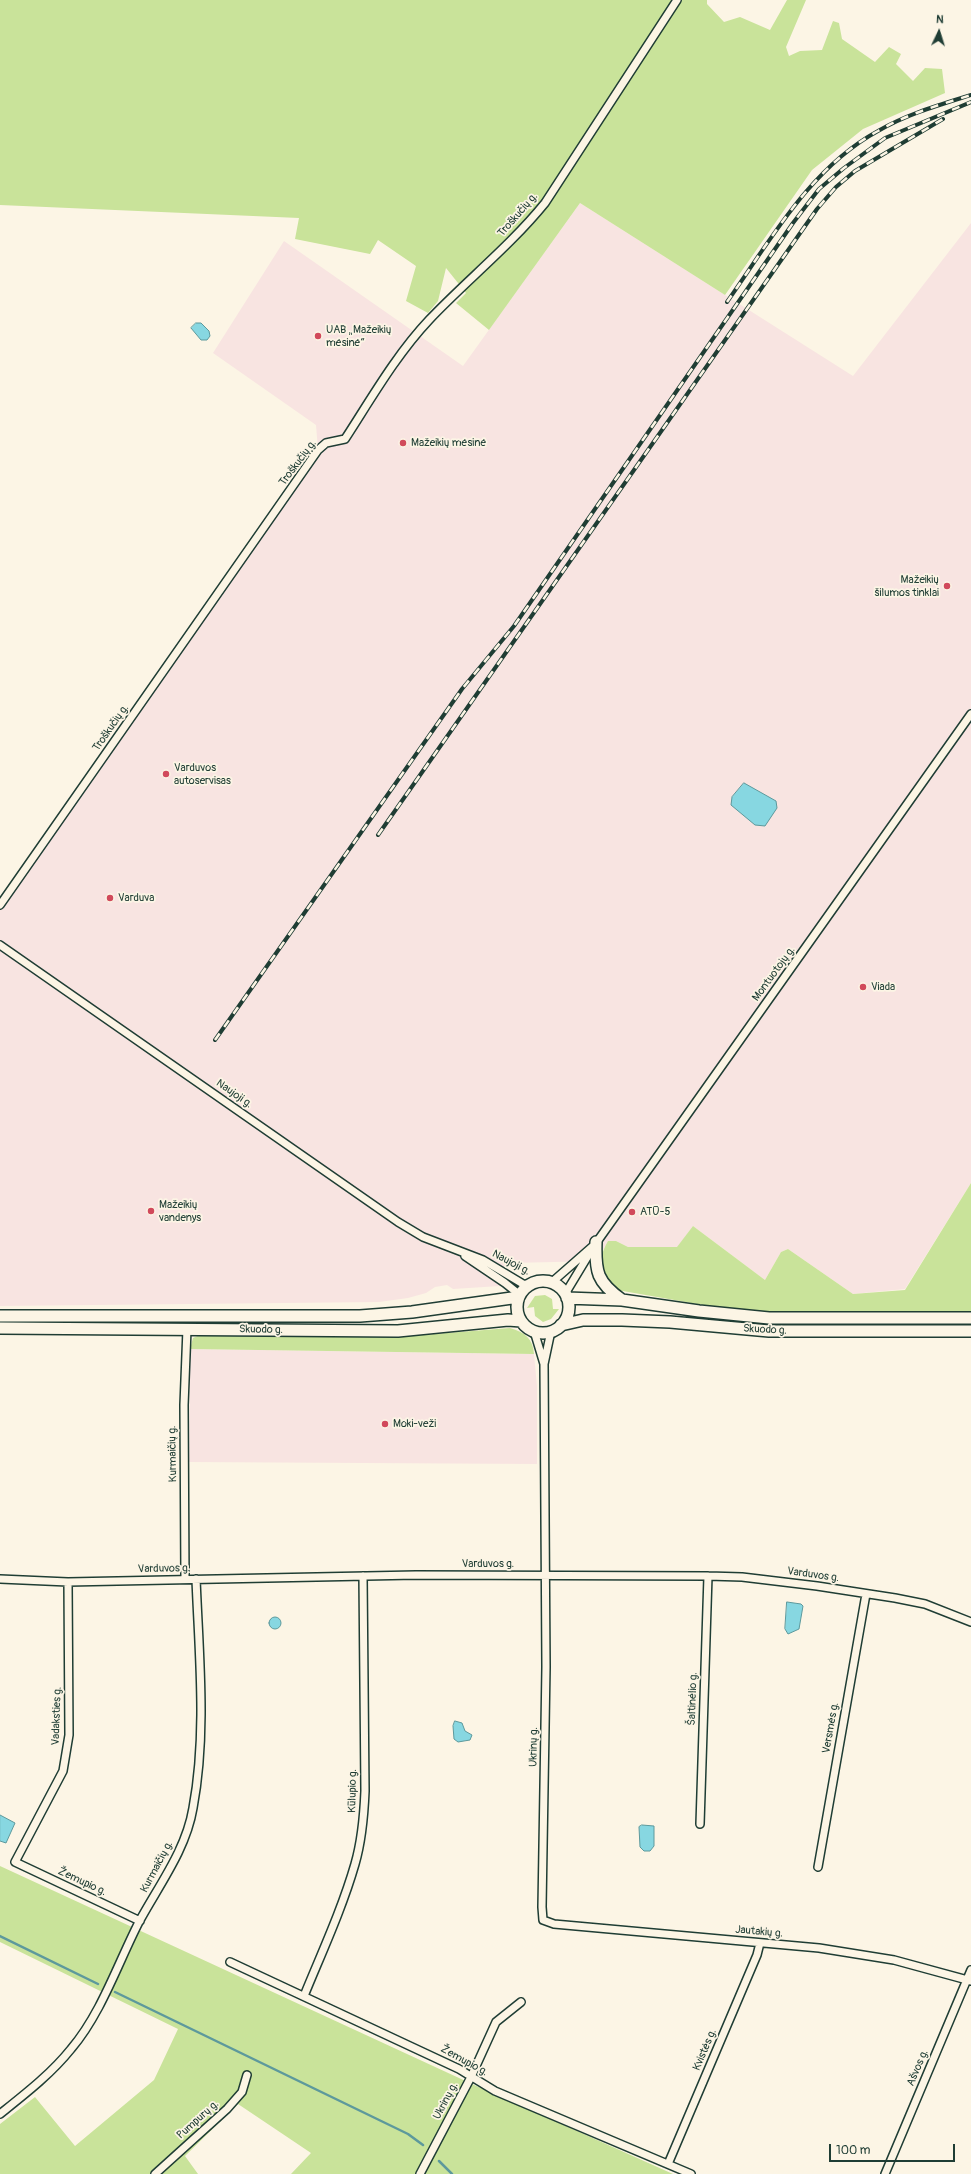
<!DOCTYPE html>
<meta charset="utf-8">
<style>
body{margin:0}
#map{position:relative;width:971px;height:2174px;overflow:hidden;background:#fcf5e5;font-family:Pangolin,sans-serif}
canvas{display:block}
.north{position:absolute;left:919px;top:12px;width:40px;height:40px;-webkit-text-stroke:3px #fcf5e5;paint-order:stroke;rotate:4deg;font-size:11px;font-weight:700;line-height:16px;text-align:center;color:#1f3d34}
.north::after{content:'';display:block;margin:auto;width:14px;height:18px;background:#1f3d34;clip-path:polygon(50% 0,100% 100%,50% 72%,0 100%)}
.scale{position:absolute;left:829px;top:2144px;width:126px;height:18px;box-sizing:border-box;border:2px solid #1f3d34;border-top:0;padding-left:5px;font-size:12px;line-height:14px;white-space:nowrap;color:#1f3d34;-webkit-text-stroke:3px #fcf5e5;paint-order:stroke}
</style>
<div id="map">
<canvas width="971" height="2174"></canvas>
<div class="north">N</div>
<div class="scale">100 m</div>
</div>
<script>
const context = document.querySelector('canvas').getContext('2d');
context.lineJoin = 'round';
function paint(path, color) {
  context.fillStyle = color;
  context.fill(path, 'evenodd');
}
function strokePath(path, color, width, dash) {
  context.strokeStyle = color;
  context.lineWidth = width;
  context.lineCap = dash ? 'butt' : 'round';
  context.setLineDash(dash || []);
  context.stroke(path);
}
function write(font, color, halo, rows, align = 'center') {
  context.font = font + ' Pangolin,sans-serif';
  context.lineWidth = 3.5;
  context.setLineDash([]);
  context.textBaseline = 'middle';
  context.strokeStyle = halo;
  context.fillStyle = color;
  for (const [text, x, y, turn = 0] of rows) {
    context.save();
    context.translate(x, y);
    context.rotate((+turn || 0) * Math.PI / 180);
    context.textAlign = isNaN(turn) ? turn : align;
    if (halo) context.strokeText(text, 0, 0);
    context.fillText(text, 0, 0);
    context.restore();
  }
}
const built = new Path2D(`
 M580 203 853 376 971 223V1183L905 1289 853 1294 788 1249 781 1252 765 1280 693 1226 678 1247H628L616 1241H608L602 1252 600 1261 509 1263 500 1286 453 1289 447 1285 435 1287 426 1293 408 1298 379 1302 0 1306V905L318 450 316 425 213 353 284 241 463 366Z
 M190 1349 534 1354 537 1386V1464L189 1462Z`);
const green = new Path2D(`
 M0 0H707V4L724 22 740 17 770 30 787 0H806L786 47 789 56 800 51 822 50 833 21 839 23 842 39 875 62 889 47 901 54 896 64 913 81 925 68 942 69 945 93 863 129 812 170 725 295 580 203 489 330 456 303 466 293 446 268 438 301 428 313 406 301 416 266 378 240 370 254 295 239 299 218 0 205Z
 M971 1183V1313L758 1312 703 1305 617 1290C600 1275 596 1262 608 1241H616L628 1247H677L693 1226 765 1280 781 1252 788 1249 853 1294 905 1290Z
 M545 1295 552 1299 553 1309H559L551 1319 543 1322 535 1316 534 1307 527 1308 535 1296Z
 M510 1328C525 1332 533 1339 534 1354L190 1349 193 1338 202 1334 409 1336Z
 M0 1866 472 2084 673 2174H291L311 2153 238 2104 185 2156 198 2174H0V2124L35 2097 75 2146 154 2080 178 2029 0 1942Z`);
const water = new Path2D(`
 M196 323H201L209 331 210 336 207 340H201L191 328Z
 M744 783 776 801 777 808 765 826 755 825 731 805 732 797Z
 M787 1602 801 1604 803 1606 799 1629 788 1634 785 1629Z
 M269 1623a6 6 0 1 1 12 0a6 6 0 1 1-12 0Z
 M455 1721 462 1723 465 1731 472 1735 470 1740 458 1742 454 1739 453 1726Z
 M0 1815 15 1823 6 1843 0 1841Z
 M642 1825 654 1826V1846L650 1851H644L640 1847 639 1827Z`);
const stream = new Path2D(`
 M0 1936 98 1984
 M115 1992 408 2134 423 2145
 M439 2161 452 2174`);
const street = new Path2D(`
 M0 905 318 450 326 443 345 439C371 399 396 355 429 320 467 280 510 246 545 203L677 0
 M0 945 398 1222 423 1237 483 1260 523 1284 529 1285
 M465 1256 505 1283 520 1295
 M551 1283 592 1247
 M565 1294 594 1246 971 714
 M534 1331 544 1364 546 1667 542 1907 543 1920 554 1924 819 1948 894 1960 971 1981
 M544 1364 551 1331
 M0 1579 68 1582 416 1575 708 1576 742 1577 817 1586 895 1598 925 1604 971 1622
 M185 1579 184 1405 187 1329
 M68 1582 69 1735 63 1771 15 1862 140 1921
 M700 1824 708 1576
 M818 1867 866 1594
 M230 1962 459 2069 495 2091 691 2174
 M304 1996C322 1952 342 1909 355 1864 362 1840 364 1815 365 1791L363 1576
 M0 2114C25 2094 51 2074 71 2049 101 2014 118 1963 139 1922 159 1885 186 1850 193 1808 207 1733 199 1655 196 1579
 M668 2164 757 1955 760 1943
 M155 2174 227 2109 242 2092 247 2075
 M420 2174 471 2077 496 2022 521 2002
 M885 2174 971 1970`);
const primary = new Path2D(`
 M596 1242C595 1272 597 1282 622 1300
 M517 1307a26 26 0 1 1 52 0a26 26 0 1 1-52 0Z
 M567 1298 622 1300 699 1311 769 1318H971
 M0 1316H360L412 1312 519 1297
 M561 1325 583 1320H622L670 1322 769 1331H971
 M0 1328 398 1331 508 1320 521 1321`);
const rail = new Path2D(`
 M727 302C770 241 810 168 878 131 907 114 939 105 971 95
 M378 835 817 209 836 187 855 171 943 119
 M215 1040 462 689 514 626 793 223 819 189 844 168 885 138 971 102`);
const markers = [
 [318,336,4,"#d1495b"],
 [403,443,4,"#d1495b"],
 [947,586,4,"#d1495b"],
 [166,774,4,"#d1495b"],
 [110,898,4,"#d1495b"],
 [863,987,4,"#d1495b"],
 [151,1211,4,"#d1495b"],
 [632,1212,4,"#d1495b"],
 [385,1424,4,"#d1495b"]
];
const streetNames = [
 ["Troškučių g.",518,215,-49],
 ["Troškučių g.",298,463,-53],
 ["Troškučių g.",111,728,-55],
 ["Montuotojų g.",774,974,-54],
 ["Naujoji g.",234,1094,35],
 ["Naujoji g.",511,1263,28],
 ["Skuodo g.",261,1330,1],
 ["Skuodo g.",765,1330,3],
 ["Kurmaičių g.",173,1454,-91],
 ["Varduvos g.",488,1564],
 ["Varduvos g.",164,1569,-1],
 ["Varduvos g.",813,1575,8],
 ["Šaltinėlio g.",693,1699,-88],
 ["Vadaksties g.",57,1716,-88],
 ["Versmės g.",831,1728,-80],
 ["Ukrinų g.",534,1747,-89],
 ["Kūlupio g.",353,1791,-89],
 ["Kurmaičių g.",157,1867,-62],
 ["Žemupio g.",82,1882,25],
 ["Jautakių g.",759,1932,5],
 ["Kvistės g.",705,2050,-67],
 ["Žemupio g.",464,2061,29],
 ["Ašvos g.",918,2068,-67],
 ["Ukrinų g.",446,2101,-62],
 ["Pumpurų g.",198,2120,-42]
];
const poiNames = [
 ["UAB „Mažeikių",326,330],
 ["mėsinė“",326,343],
 ["Mažeikių mėsinė",411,443],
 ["Mažeikių",939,580,"right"],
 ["šilumos tinklai",939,593,"right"],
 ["Varduvos",174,768],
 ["autoservisas",174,781],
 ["Varduva",118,898],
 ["Viada",871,987],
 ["Mažeikių",159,1205],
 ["vandenys",159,1218],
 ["ATŪ-5",640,1212],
 ["Moki-veži",393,1424]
];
paint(built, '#f8e4e1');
paint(green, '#c9e39a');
paint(water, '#87d7e1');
strokePath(water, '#5d999c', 1);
strokePath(stream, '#5d999c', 2.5);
strokePath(street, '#1f3d34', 10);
strokePath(primary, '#1f3d34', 14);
strokePath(street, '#fcf5e5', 7);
strokePath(primary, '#fcf5e5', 11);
strokePath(rail, '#1f3d34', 4);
strokePath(rail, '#fcf5e5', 2.5, [8]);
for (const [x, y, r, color] of markers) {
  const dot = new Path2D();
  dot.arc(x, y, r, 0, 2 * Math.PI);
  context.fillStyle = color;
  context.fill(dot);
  strokePath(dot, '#fcf5e5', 1.5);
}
write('11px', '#1f3d34', '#fcf5e5', streetNames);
write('11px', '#1f3d34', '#fcf5e5', poiNames, 'left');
</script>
